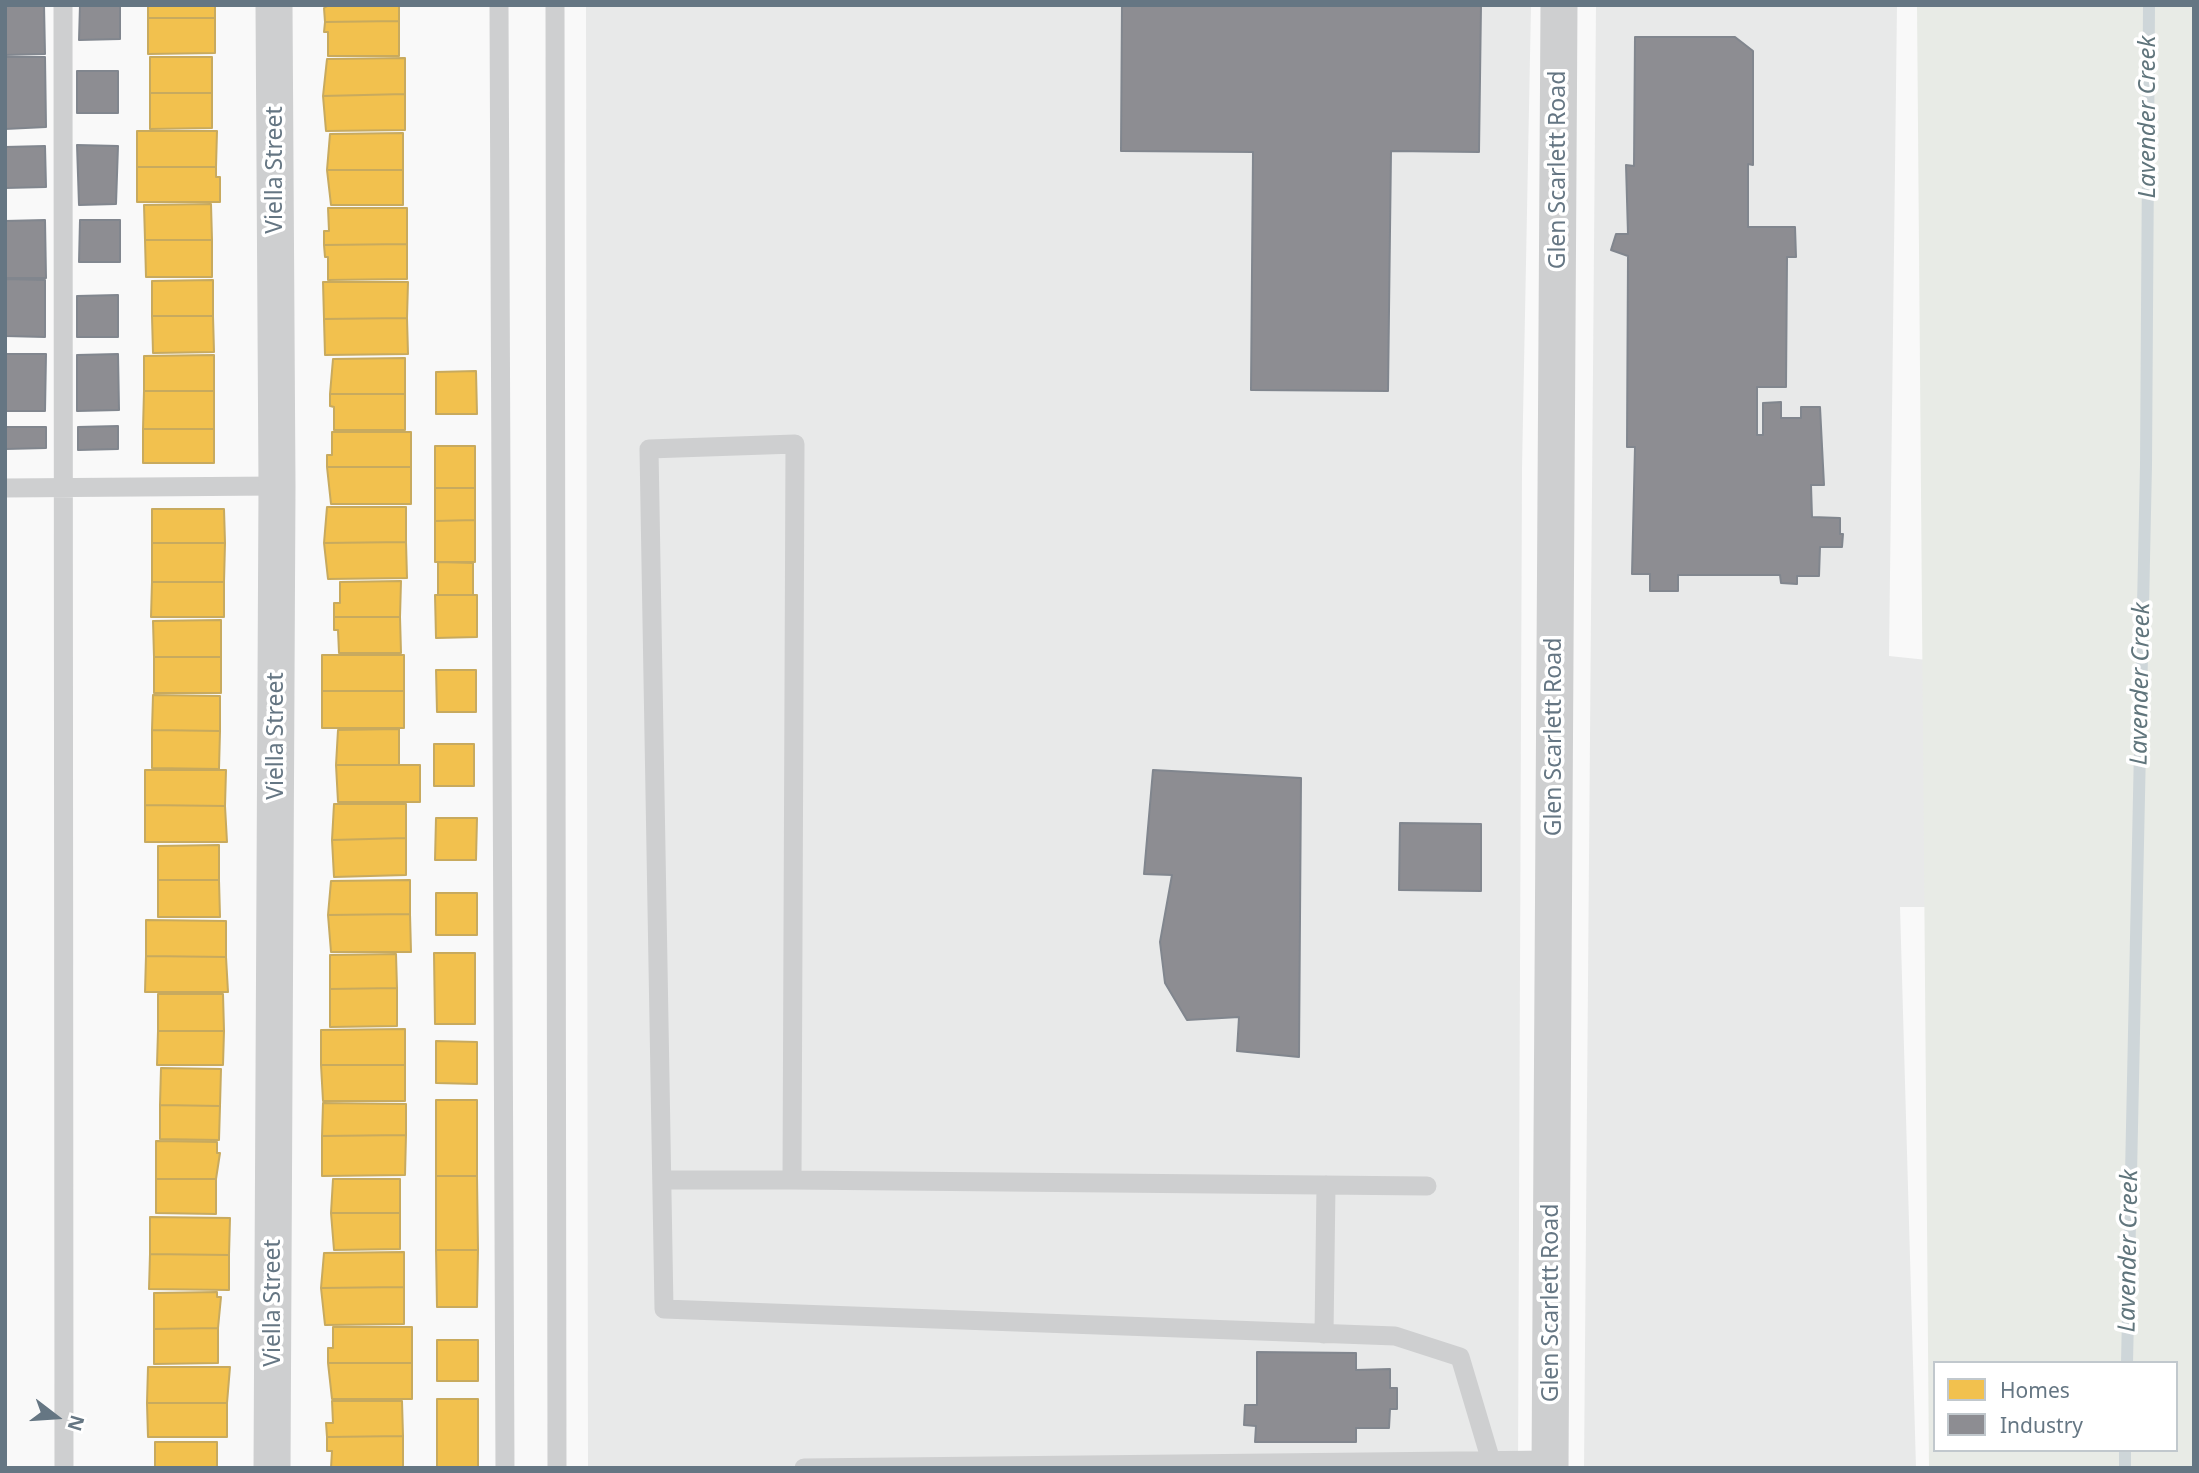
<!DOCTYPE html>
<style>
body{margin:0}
#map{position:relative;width:2199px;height:1473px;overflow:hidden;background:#f9f9f9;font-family:"Noto Sans",sans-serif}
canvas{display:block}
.frame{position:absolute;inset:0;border:7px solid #657683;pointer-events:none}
.legend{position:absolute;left:1933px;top:1361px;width:245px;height:91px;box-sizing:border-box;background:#fff;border:2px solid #c1c8cd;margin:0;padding:9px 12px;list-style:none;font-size:21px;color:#657683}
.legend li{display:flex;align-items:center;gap:14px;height:35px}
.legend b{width:35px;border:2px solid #c1c8cd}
.north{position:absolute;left:21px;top:1382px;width:70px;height:70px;-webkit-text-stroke:5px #fff;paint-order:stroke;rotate:107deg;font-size:19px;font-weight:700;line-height:28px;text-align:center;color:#657683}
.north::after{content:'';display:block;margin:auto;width:24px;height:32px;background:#657683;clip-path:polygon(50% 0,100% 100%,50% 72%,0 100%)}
</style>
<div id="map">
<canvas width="2199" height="1473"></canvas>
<div class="frame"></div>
<ul class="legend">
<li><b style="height:19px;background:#f2c14e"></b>Homes</li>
<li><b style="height:19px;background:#8d8d92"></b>Industry</li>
</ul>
<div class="north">N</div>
</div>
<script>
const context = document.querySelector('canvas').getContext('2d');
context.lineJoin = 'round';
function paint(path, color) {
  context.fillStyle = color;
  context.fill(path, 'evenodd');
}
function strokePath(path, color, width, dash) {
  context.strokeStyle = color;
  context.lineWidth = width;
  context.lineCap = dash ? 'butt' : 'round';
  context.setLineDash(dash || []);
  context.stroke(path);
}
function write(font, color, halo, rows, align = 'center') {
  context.font = font + ' "Noto Sans",sans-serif';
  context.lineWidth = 7;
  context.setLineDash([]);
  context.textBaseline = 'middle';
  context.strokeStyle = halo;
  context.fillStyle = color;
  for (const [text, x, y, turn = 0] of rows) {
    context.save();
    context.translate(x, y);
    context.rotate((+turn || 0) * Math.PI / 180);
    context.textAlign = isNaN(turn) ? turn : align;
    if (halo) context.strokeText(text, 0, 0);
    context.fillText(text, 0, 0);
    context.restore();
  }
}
const built = new Path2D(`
 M586 5H1531L1522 469 1518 1468H588Z
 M1596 5H1897L1889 656 1937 661 1935 907H1900L1916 1468H1584Z`);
const green = new Path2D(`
 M1917 5H2194V1468H1929ZM1935 1363H2176V1450H1935Z`);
const homes = new Path2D(`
 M148 5H215V18H148Z
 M329 5H399V21L325 22 324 8Z
 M148 18H215V53L148 54Z
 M399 21V56H328V32H324L325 22Z
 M150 57H212V93H150Z
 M405 58V94L323 96 327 59Z
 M150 93H212V128L150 129Z
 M405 94V130L326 131 323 96Z
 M137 131H217L216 167H137Z
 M403 133V170H327L330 134Z
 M137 167H216V177H220V202H137Z
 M327 170H403V205H331Z
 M211 204 212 240H145L144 205Z
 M328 208H407V244L324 245V231H329Z
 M145 240H212V277H146Z
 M407 244V279L328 280V257H325L324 245Z
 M213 280V316H152V281Z
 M323 282H408L407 318 324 319Z
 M152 316H213L214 352 153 353Z
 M407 318 408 354 325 355 324 319Z
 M214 355V391H144V356Z
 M405 358V394H330L333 359Z
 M476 371 477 414H436V372Z
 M144 391H214V429H143Z
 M330 394H405V430H334V407L330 406Z
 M143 429H214V463H143Z
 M332 432H411V467H327V455H332Z
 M435 446H475V488H435Z
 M327 467H411V504H331Z
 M435 488H475V520L435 521Z
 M327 507H406V542L324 543Z
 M152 509H224L225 543H152Z
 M475 520V562H435V521Z
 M406 542 407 578 328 579 324 543Z
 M152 543H225L224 582H152Z
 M438 562 473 563V595H438Z
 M401 581 400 617H334V603H340V582Z
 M152 582H224V617H151Z
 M435 595H477V637L436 638Z
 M334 617H400L401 653H339L338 630H334Z
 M221 620V657H154L153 621Z
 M322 655H404V691H322Z
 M154 657H221V693H154Z
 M436 670H476V712H437Z
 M322 691H404V728H322Z
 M153 695 220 696V731L152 730Z
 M399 729V765H336L338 730Z
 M152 730 220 731 219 769 152 768Z
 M434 744H474V786H434Z
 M336 765H420V802H338Z
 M145 770H226L225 806 145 805Z
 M334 804H406V838L332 840Z
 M145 805 225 806 227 842H145Z
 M436 818H477L476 860H435Z
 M406 838V875L334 877 332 840Z
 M219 845V880H158V846Z
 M158 880H219L220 917H158Z
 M410 880V914L328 915 331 881Z
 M436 893H477V935H436Z
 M410 914 411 952H331L328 915Z
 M146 920 226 921V957L146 956Z
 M434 953H475V1024H435Z
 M396 954 397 988 330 989V955Z
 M146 956 226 957 228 992H145Z
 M397 988V1026L330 1027V989Z
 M158 994H223L224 1031H158Z
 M405 1029V1065H321V1030Z
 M158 1031H224L223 1065H157Z
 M436 1041 477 1042V1084L436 1083Z
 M321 1065H405V1101H323Z
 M161 1068 221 1069 220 1106 160 1105Z
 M436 1100H477V1176H436Z
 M323 1103 406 1104V1135L322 1136Z
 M160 1105 220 1106 219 1140 160 1139Z
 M406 1135 405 1175 322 1176V1136Z
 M156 1141 217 1142V1153H220L216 1179H156Z
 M436 1176H477L478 1250H436Z
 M156 1179H216V1214L156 1213Z
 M333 1179H400V1213H331Z
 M331 1213H400V1249L334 1250Z
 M150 1217 230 1218 229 1255 150 1254Z
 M436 1250H478L477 1307H437Z
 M404 1252V1287L321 1288 324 1253Z
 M150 1254 229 1255V1290L149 1289Z
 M404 1287V1324L325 1325 321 1288Z
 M217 1292V1297H221L218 1328 154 1329V1293Z
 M333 1327H412V1363H328V1348H333Z
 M218 1328V1363L154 1364V1329Z
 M437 1340H478V1381H437Z
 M328 1363H412V1399H332Z
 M148 1367H230L227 1403H147Z
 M437 1399H478V1468H437Z
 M332 1401H402L403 1436 327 1437 326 1423H333Z
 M147 1403H227V1437H148Z
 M403 1436V1468H331L332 1451H327V1437Z
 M155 1442H217V1468H155Z`);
const industry = new Path2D(`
 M5 5H44L45 54 5 55Z
 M80 5H120V39L79 40Z
 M1122 5H1481L1479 152 1391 151 1388 391 1251 390 1253 152 1121 151Z
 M1635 37H1735L1753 51V165L1748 164V227H1795L1796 257H1787L1786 387H1757V435H1763V403L1781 402V418H1801V407H1820L1824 485H1811L1812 517 1840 518V534H1843L1842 547H1820L1819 576H1797V584L1781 583 1780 575H1678V591H1650V574H1632L1635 447H1627L1628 256 1611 250 1616 234H1628L1626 165 1634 166Z
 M6 57H45L46 127 5 129Z
 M77 71H118V113H77Z
 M77 145 118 146 116 204 79 205Z
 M45 146 46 187 5 188V147Z
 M45 220 46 278H5V221Z
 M80 220H120V262H79Z
 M5 279 45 280V337L5 336Z
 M118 295V337H77V296Z
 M5 354H46L45 411H5Z
 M118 354 119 410 77 411V355Z
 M118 426V449L78 450V427Z
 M6 427H46V448L6 449Z
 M1153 770 1301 778 1299 1057 1237 1051 1239 1017 1187 1020 1165 983 1160 942 1172 875 1144 874Z
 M1400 823 1481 824V891L1399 890Z
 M1257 1352 1356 1353V1370L1390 1369V1388H1397V1409H1390L1389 1428H1356V1442H1255L1256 1426 1244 1425 1245 1405H1257Z`);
const stream = new Path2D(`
 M2127 1363 2146 465 2149 5
 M2125 1468V1450`);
const service = new Path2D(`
 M63 5 64 1468
 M499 5 505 1468
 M555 5 557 1468
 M5 488 277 486
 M662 1180H792
 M1427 1186 792 1180 795 444 649 449 664 1309 1395 1336 1460 1357 1491 1461
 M1324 1334 1326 1185
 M804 1468 1550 1460`);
const minor = new Path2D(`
 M272 1468 277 486 274 5
 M1550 1468 1559 5`);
const streetNames = [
 ["Viella Street",275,170,-90],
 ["Glen Scarlett Road",1558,170,-90],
 ["Viella Street",276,736,-90],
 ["Glen Scarlett Road",1554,737,-90],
 ["Viella Street",273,1303,-90],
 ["Glen Scarlett Road",1551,1303,-90]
];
const waterNames = [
 ["Lavender Creek",2148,117,-90],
 ["Lavender Creek",2141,684,-89],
 ["Lavender Creek",2129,1251,-89]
];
paint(built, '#e8e9e9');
paint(green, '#e8ebe6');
paint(homes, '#f2c14e');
strokePath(homes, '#c8aa5e', 2);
paint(industry, '#8d8d92');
strokePath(industry, '#81868e', 2);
strokePath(stream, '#ced6d9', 12);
strokePath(service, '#cecfd0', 19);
strokePath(minor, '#cecfd0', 37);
write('23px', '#657683', '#fff', streetNames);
write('italic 24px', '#60757c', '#fff', waterNames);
</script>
